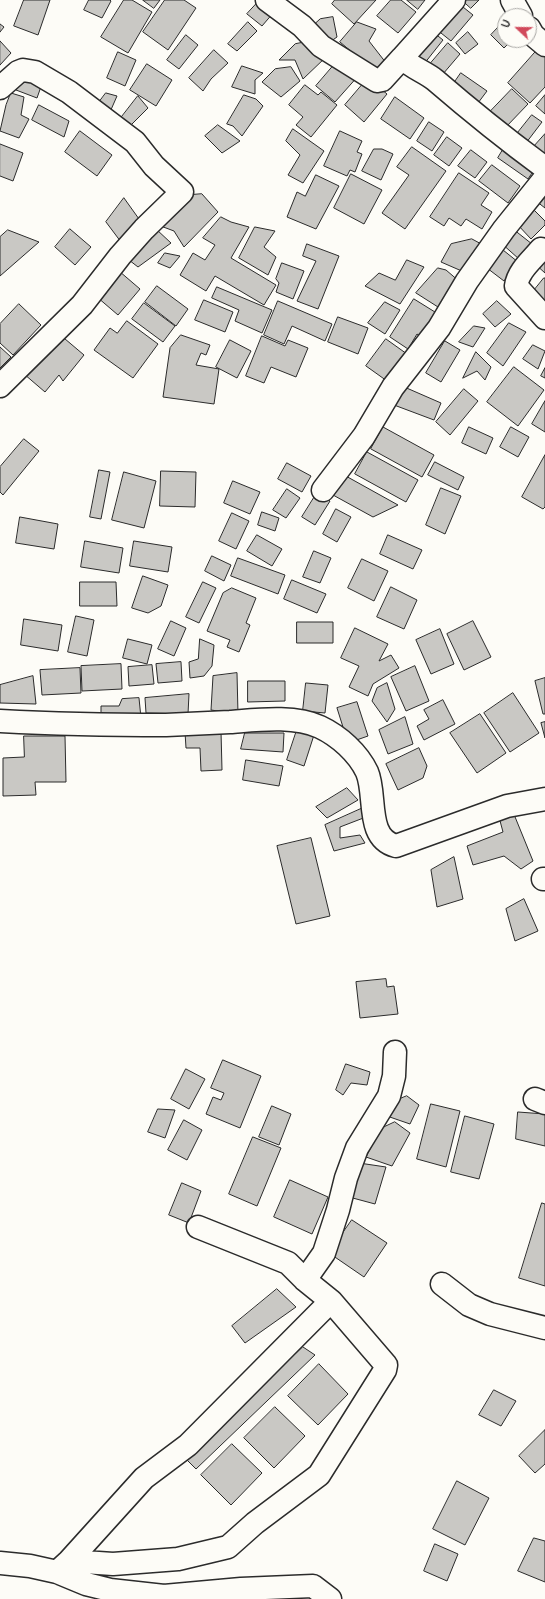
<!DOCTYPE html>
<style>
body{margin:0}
#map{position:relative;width:545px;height:1599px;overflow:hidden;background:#fdfcf7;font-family:Pangolin,sans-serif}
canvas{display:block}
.north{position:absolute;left:497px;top:8px;width:40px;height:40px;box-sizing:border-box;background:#fdfcf7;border:1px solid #a9a8a5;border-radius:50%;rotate:292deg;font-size:11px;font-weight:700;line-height:16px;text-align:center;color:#2b2b2b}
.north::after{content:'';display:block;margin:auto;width:14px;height:18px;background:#d1495b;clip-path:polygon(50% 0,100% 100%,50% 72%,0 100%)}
</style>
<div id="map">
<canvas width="545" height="1599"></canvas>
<div class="north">U</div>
</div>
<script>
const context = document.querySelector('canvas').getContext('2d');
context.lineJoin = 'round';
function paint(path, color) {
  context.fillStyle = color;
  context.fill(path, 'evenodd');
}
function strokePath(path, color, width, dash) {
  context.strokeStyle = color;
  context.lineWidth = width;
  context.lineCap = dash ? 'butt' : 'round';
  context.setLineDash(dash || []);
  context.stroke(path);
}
const building = new Path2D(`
 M24 0H50L38 35 14 26Z
 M89 0H110L111 1 102 18 84 10Z
 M124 0H132L152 12 128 53 101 37Z
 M143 0H160L154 8Z
 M165 0H184L196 8 168 50 143 32Z
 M260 0 274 12 262 26 247 14Z
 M335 0H376L354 24 332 4Z
 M391 0H401L416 12 398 33 377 16Z
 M407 0H425L418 9Z
 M462 0H479L471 8Z
 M458 3 473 15 451 41 436 29Z
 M333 17 337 37 327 44 309 29 320 19Z
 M505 20V40H512L504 48 491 35Z
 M248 22 257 31 237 51 228 44Z
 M357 22 376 29 369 41 390 68 379 75 340 42Z
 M0 24 4 27 0 32Z
 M433 32 443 40 420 69 410 61Z
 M468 32 478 44 465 54 456 43Z
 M186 35 198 45 179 69 167 60Z
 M0 41 11 53 0 65Z
 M311 41 326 57 303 79 295 60H279L295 44Z
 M448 43 460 54 437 81 425 70Z
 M539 48 545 53V87L530 103 508 83Z
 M214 50 228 63 211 79 203 91 189 78Z
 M118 52 136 60 125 86 107 78Z
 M340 58 359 75 335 102 316 86Z
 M147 64 172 80 156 106 130 90Z
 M242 66 263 73 255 80V94L232 87Z
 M291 67 300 81 281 97 262 82 275 69Z
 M461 73 487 91 475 107 450 89Z
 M44 78 37 98 16 90 20 79Z
 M368 78 387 94 364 122 345 105Z
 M305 85 318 95 321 92 337 105 311 137 296 125 303 117 289 105Z
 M512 89 528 104 505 128 489 113Z
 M11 93 24 97 21 115 29 119 19 138 0 131 6 105Z
 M106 93 117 96 110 112 97 105Z
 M244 95 256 99 263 106 242 136 233 126 227 124Z
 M545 95V114L536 106Z
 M138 96 148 108 126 130 117 123Z
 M395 97 424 118 410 139 381 119Z
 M39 105 69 121 64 137 32 120Z
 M532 115 542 122 526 143 516 135Z
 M429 122 444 132 432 151 417 141Z
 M218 125 240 141 222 153 205 136Z
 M293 129 324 151 303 183 288 175 300 155 286 141Z
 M80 131 112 155 97 176 65 152Z
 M340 131 362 141 357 152 362 154 355 172 350 170 347 176 324 166Z
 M545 134V155L529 152Z
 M447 137 462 148 449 166 434 155Z
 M0 144 23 153 13 181 0 176Z
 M412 147 446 171 405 229 382 213 409 175 397 167Z
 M504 148 534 170 528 179 498 158Z
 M374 149H382L393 154 381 180 362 171Z
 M471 150 487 162 475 178 458 166Z
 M492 165 520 186 508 203 479 181Z
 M459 173 489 193 481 205 492 212 482 229 466 219 461 226 449 218 444 226 430 217Z
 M351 174 382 190 364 224 334 208Z
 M316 175 339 186 316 229 287 217 297 192 305 196Z
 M545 190V208L536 201Z
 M202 194 218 212 184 247 174 231 158 225 189 195Z
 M124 198 144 226 121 242 106 222Z
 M532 208 545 221V225L531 239 517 224Z
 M221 217 231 222 249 227 231 258 276 285 264 305 215 276 206 291 180 275 193 253 205 260 215 245 203 238Z
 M255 227 275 231 264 247 276 257 268 275 239 258Z
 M70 229 91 247 75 265 55 247Z
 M156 229 171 243 138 267 129 260Z
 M513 229 532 244 519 259 501 243Z
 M8 230 39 242 0 276V237Z
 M472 239 485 246 464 272 441 262 451 244Z
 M307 244 339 256 318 309 297 301 316 261 303 256Z
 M498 246 518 262 504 281 483 265Z
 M545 251V273L534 263Z
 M165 253 180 256 170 268 158 263Z
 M407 260 424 267 400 304 365 286 379 273 395 280Z
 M282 263 304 271 293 299 276 292 279 283 276 279Z
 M438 268 446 270 460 282 438 307 416 293Z
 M119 271 140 289 118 315 97 297Z
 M544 278H545V304L532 293Z
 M157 286 188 309 176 326 145 302Z
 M217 287 272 310 262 333 235 321 239 310 212 298Z
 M414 299 443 317 427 341 417 334 408 349 390 337Z
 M204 300 233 312 225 332 195 320Z
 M278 301 332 324 325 341 292 326 284 344 264 335Z
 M497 301 511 314 495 327 483 314Z
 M385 302 400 310 385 334 368 323Z
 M144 303 175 326 163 342 132 319Z
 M19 304 41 325 13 355 0 343V324Z
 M338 317 368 328 358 354 328 342Z
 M127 321 158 344 133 378 94 350 110 328 117 333Z
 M509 323 526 332 503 366 487 353Z
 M474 326 485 328 473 347 459 342Z
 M58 333 84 355 63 381 59 375 45 392 24 374Z
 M181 335 210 345 206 355 201 353 196 365 219 369 214 404 163 397 170 348Z
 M262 336 285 346 288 340 308 348 296 377 271 367 264 383 246 376Z
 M386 339 407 354 387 381 366 366Z
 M230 340 251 351 237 378 216 367Z
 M445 341 460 350 441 382 426 373Z
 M533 345 545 351 538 369 523 359Z
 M0 347 11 357 0 368Z
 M476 352 491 367 485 380 477 371 463 378Z
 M514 367 544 390 518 426 487 402Z
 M545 368V378L541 376Z
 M402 386 441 403 434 420 394 405Z
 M464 389 478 401 450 435 436 422Z
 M545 401V432L532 424Z
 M383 427 434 455 422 477 371 449Z
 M469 427 493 438 486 454 462 443Z
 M511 427 529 437 518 457 500 447Z
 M24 439 39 451 3 495 0 492V467Z
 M367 452 418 480 406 502 355 474Z
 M545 455V507L543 509 522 497Z
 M435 462 464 477 458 490 428 475Z
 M287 463 311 476 302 492 278 479Z
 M99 470 110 472 101 519 90 517Z
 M161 471 196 472 195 507 160 506Z
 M124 472 156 481 144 528 112 520Z
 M344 475 398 505 373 517 333 495Z
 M233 481 260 492 250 514 224 503Z
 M441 488 461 496 445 534 426 525Z
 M287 489 300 498 286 518 273 510Z
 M317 493 330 501 315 525 302 517Z
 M336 509 351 517 337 542 323 534Z
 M262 512 279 518 275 531 258 525Z
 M232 513 249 521 236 549 219 541Z
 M20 517 58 524 54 549 16 543Z
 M257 535 282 549 272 566 247 551Z
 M388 535 422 550 413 569 380 554Z
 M85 541 123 548 119 573 81 567Z
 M134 541 172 547 168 572 130 566Z
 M314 551 331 558 320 583 303 577Z
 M212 556 231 565 224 581 205 571Z
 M238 558 285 575 278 594 231 576Z
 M362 559 388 571 374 601 348 588Z
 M143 576 168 585 161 606 148 613 132 608Z
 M292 580 326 594 317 613 284 599Z
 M80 582H116L117 606H80Z
 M203 582 216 588 199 623 186 617Z
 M391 587 417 600 404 629 377 617Z
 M232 588 256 598 246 623 250 625 239 652 227 647 230 640 207 631 223 593Z
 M76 616 94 620 87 656 68 652Z
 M24 619 62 625 58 651 21 645Z
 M171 621 186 628 174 656 158 649Z
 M473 621 491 657 464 670 447 634Z
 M297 622H333V643H297Z
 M355 628 388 644 379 661 391 655 399 668 373 684 368 696 349 687 359 666 341 658Z
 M440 629 454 664 431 674 416 640Z
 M128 639 152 645 147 664 123 658Z
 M200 639 214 645 212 666 204 676 190 678 189 662 198 659Z
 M181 662 182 681 158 683 156 664Z
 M121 664 122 689 82 691 81 666Z
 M152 665 154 684 129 686 128 667Z
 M415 666 429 701 406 711 391 677Z
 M80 668 81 693 42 695 40 670Z
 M237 673 238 714 211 710 213 676Z
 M33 676 36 704 0 703V685Z
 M545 678V714H543L535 681Z
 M248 681H285V701L248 702Z
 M306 683 328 685 325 713 303 711Z
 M387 683 395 709 387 722 372 701 377 688Z
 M513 693 539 733 510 752 484 713Z
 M189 694 188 714 146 713 145 698Z
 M139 698 141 718H101V706H119L122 699Z
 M443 700 455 724 424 740 417 726 429 719 424 710Z
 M357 702 368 736 348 743 337 708Z
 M480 714 506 753 477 773 450 733Z
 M405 717 413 744 388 754 379 730Z
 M545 722V738L541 723Z
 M297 730 314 735 304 766 287 760Z
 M221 731 222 770 201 771 200 748H186L185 732Z
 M245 733H284L283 752 241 749Z
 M24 736H65L66 782H35L36 795 3 796V758L24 757Z
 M419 748 427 766 423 778 398 790 386 764Z
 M246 760 283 766 279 786 243 780Z
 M347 788 358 800 327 818 316 807Z
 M511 807 533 861 521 869 504 856 473 865 467 846 503 832 499 817Z
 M363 808 366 817 340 827V838L360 835 365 843 334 851 325 825Z
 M311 838 330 916 296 924 277 846Z
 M454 857 463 899 437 907 431 870Z
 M524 899 538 931 515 941 506 909Z
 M386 979 387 987 394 986 398 1014 360 1018 356 982Z
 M223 1060 261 1076 240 1128 206 1114 213 1097 221 1100 224 1093 211 1088Z
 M346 1064 370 1072 367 1085 351 1083 343 1095 336 1090Z
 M186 1069 205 1079 189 1109 171 1099Z
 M407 1096 419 1105 410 1124 384 1115 392 1102Z
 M431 1104 460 1111 446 1167 417 1159Z
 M272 1106 291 1114 279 1145 259 1137Z
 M158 1109 175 1110 165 1138 148 1132Z
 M518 1112 545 1114V1146L516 1139Z
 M465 1116 494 1124 479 1179 451 1172Z
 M184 1120 202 1130 187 1160 168 1150Z
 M395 1122 410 1133 392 1166 366 1157 380 1129Z
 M253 1137 281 1148 257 1206 229 1194Z
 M359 1163 386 1167 375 1204 349 1197Z
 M290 1180 328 1197 312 1234 274 1217Z
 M182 1183 201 1191 189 1223 169 1215Z
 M542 1203 545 1204V1286L519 1278Z
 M352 1220 387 1243 364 1277 329 1253Z
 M277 1289 296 1307 245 1343 232 1326Z
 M303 1347 315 1355 196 1469 185 1458Z
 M319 1364 348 1394 318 1425 288 1396Z
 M494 1390 516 1401 501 1426 479 1415Z
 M275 1407 305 1436 274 1468 244 1438Z
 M545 1430V1464L535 1473 519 1456Z
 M232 1444 262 1473 231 1505 201 1475Z
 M457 1481 489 1498 465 1545 433 1529Z
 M534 1538 545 1541V1582L518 1571Z
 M435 1544 458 1554 447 1581 424 1571Z`);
const minor = new Path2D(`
 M267 0 302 26 321 46 377 81 382 80 402 58C412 68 425 72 435 80 471 111 507 140 545 168
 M512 0 521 16
 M529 28 533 35 545 45
 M402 58 454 0
 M0 88 18 72 23 70 35 72 69 92 135 142 154 166 182 192 144 229 120 256 82 305 0 386
 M541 249C532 260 518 271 516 286L545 318
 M323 490 364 436 393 387 439 328 467 281 504 229 545 178
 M0 721C56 724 111 725 166 725 188 724 209 723 230 722 257 720 294 715 320 727 339 736 358 753 367 772 377 795 365 838 396 846L507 806 545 799
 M543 879H545
 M535 1099 545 1103
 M305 1280 324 1253 338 1210 346 1178 357 1148 389 1096 394 1076 395 1052
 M442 1284 469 1305 490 1314 545 1328
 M69 1561 113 1564 178 1559 228 1547 255 1523 319 1475 385 1370 386 1365 331 1301 305 1280 288 1263 198 1227
 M0 1563 30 1566 57 1572 86 1584 110 1590 164 1596 241 1589 313 1586 330 1599
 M57 1572 69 1561 144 1478 188 1445 331 1301`);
paint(building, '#c9c8c4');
strokePath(building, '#2b2b2b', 1);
strokePath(minor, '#2b2b2b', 25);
strokePath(minor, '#fdfcf7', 22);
</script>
